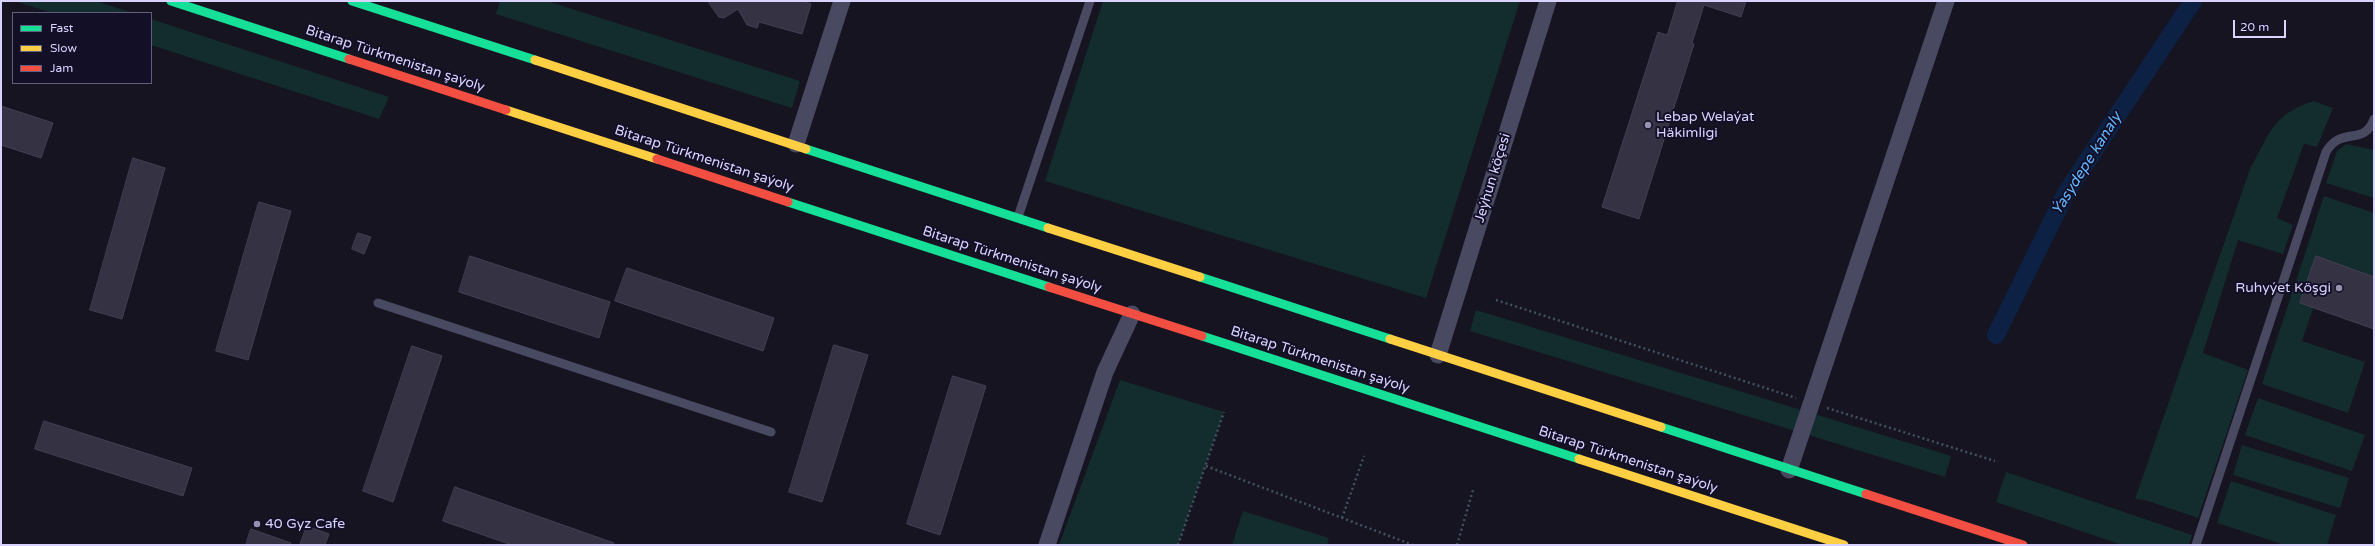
<!DOCTYPE html>
<meta charset="utf-8">
<style>
body{margin:0}
#map{position:relative;width:2375px;height:546px;overflow:hidden;background:#161421;font-family:"Varela Round",sans-serif}
canvas{display:block}
.frame{position:absolute;inset:0;border:2px solid #d9d4ff;pointer-events:none}
.legend{position:absolute;left:12px;top:12px;width:140px;height:72px;box-sizing:border-box;background:#130f26;border:1px solid #625e7d;margin:0;padding:5px 7px;list-style:none;font-size:12px;color:#d9d4ff}
.legend li{display:flex;align-items:center;gap:8px;height:20px}
.legend b{width:20px;border:1px solid #625e7d}
.scale{position:absolute;left:2233px;top:20px;width:53px;height:18px;box-sizing:border-box;border:2px solid #d9d4ff;border-top:0;padding-left:5px;font-size:12px;line-height:14px;white-space:nowrap;color:#d9d4ff;-webkit-text-stroke:3px #130f26;paint-order:stroke}
</style>
<div id="map">
<canvas width="2375" height="546"></canvas>
<div class="frame"></div>
<ul class="legend">
<li><b style="height:5px;background:#16e098"></b>Fast</li>
<li><b style="height:5px;background:#ffcf43"></b>Slow</li>
<li><b style="height:5px;background:#f24e42"></b>Jam</li>
</ul>
<div class="scale">20 m</div>
</div>
<script>
const context = document.querySelector('canvas').getContext('2d');
context.lineJoin = 'round';
function paint(path, color) {
  context.fillStyle = color;
  context.fill(path, 'evenodd');
}
function strokePath(path, color, width, dash) {
  context.strokeStyle = color;
  context.lineWidth = width;
  context.lineCap = dash ? 'butt' : 'round';
  context.setLineDash(dash || []);
  context.stroke(path);
}
function write(font, color, halo, rows, align = 'center') {
  context.font = font + ' "Varela Round",sans-serif';
  context.lineWidth = 4;
  context.setLineDash([]);
  context.textBaseline = 'middle';
  context.strokeStyle = halo;
  context.fillStyle = color;
  for (const [text, x, y, turn = 0] of rows) {
    context.save();
    context.translate(x, y);
    context.rotate((+turn || 0) * Math.PI / 180);
    context.textAlign = isNaN(turn) ? turn : align;
    if (halo) context.strokeText(text, 0, 0);
    context.fillText(text, 0, 0);
    context.restore();
  }
}
const green = new Path2D(`
 M15 1H96L133 13H52Z
 M500 1H547L800 81 792 108 496 14Z
 M1103 1H1520L1426 298 1045 181Z
 M151 19 389 97 379 119 151 45Z
 M2313 101 2333 108 2317 147 2304 144 2277 218 2293 225 2283 254 2238 240 2203 353 2248 370 2198 518 2145 500 2135 499 2250 169C2270 133 2272 115 2313 101Z
 M2346 144 2374 150V198L2326 183 2337 151Z
 M2324 196 2374 213V296L2323 279 2302 341 2365 362 2348 413 2262 384Z
 M1476 310 1951 456 1945 477 1470 331Z
 M1120 380 1224 412 1178 545H1059Z
 M2258 398 2365 435 2352 471 2245 435Z
 M2242 445 2349 478 2340 508 2233 475Z
 M2006 472 2192 535 2189 545H2122L1996 502Z
 M2231 481 2336 515 2327 545H2285L2217 523Z
 M1243 511 1329 538 1327 545H1232Z`);
const canal = new Path2D(`
 M1996 335 2066 193 2193 1`);
const building = new Path2D(`
 M708 1H803L811 4 802 34 759 22 757 28 747 25 738 9 724 18 719 17Z
 M1678 1H1746L1741 17 1704 5 1692 43 1694 44 1639 219 1602 207 1658 32 1667 35Z
 M1 106 53 123 41 158 1 145Z
 M133 158 165 168 122 319 90 310Z
 M259 202 291 211 248 360 216 351Z
 M358 233 371 237 364 254 352 249Z
 M470 256 610 302 599 338 459 292Z
 M2316 256 2374 277V329L2300 303Z
 M627 268 774 318 763 351 615 301Z
 M834 345 868 355 822 502 789 492Z
 M412 346 442 356 393 502 363 491Z
 M953 376 986 386 940 535 907 524Z
 M44 421 192 468 183 496 35 449Z
 M455 487 614 543 613 545H512L443 521Z
 M307 526 329 534 325 545H300Z
 M251 529 291 543 290 545H246Z`);
const path = new Path2D(`
 M1496 300 1796 398
 M1827 408 1995 461
 M1206 466 1413 545
 M1342 518 1364 456
 M1178 545 1224 412
 M1457 545 1473 490`);
const lane = new Path2D(`
 M1018 217 1090 1
 M378 303 771 432
 M2196 545 2326 152C2342 125 2364 147 2374 119`);
const street = new Path2D(`
 M796 144 842 1
 M1438 355 1548 1
 M1789 470 1946 1
 M1047 545 1105 372 1132 314`);
const fast = new Path2D(`
 M171 1 349 59
 M352 1 535 60
 M806 149 1048 228
 M788 202 1049 287
 M1200 277 1390 339
 M1202 336 1579 459
 M1661 427 1866 494`);
const slow = new Path2D(`
 M535 60 806 149
 M506 110 657 159
 M1048 228 1200 277
 M1390 339 1661 427
 M1579 459 1844 545`);
const jam = new Path2D(`
 M349 59 506 110
 M657 159 788 202
 M1049 287 1202 336
 M1866 494 2023 545`);
const markers = [
 [1648,125,4,"#9591b1"],
 [2339,288,4,"#9591b1"],
 [257,524,4,"#9591b1"]
];
const streetNames = [
 ["Bitarap Türkmenistan şaýoly",395,59,18],
 ["Bitarap Türkmenistan şaýoly",704,159,18],
 ["Jeýhun köçesi",1493,178,-73],
 ["Bitarap Türkmenistan şaýoly",1012,260,18],
 ["Bitarap Türkmenistan şaýoly",1320,360,18],
 ["Bitarap Türkmenistan şaýoly",1628,460,18]
];
const poiNames = [
 ["Lebap Welaýat",1656,117],
 ["Häkimligi",1656,133],
 ["Ruhyýet Köşgi",2331,288,"right"],
 ["40 Gyz Cafe",265,524]
];
const waterNames = [
 ["Ýasydepe kanaly",2087,164,-58]
];
paint(green, '#132c2d');
strokePath(canal, '#0d2144', 18);
paint(building, '#343243');
strokePath(building, '#433f54', 1);
strokePath(path, '#44505f', 2.5, [2, 3]);
strokePath(lane, '#4a4962', 9);
strokePath(street, '#4a4962', 17);
strokePath(fast, '#16e098', 9);
strokePath(slow, '#ffcf43', 9);
strokePath(jam, '#f24e42', 9);
for (const [x, y, r, color] of markers) {
  const dot = new Path2D();
  dot.arc(x, y, r, 0, 2 * Math.PI);
  context.fillStyle = color;
  context.fill(dot);
  strokePath(dot, '#130f26', 1.5);
}
write('14px', '#d9d4ff', '#130f26', streetNames);
write('14px', '#d9d4ff', '#130f26', poiNames, 'left');
write('italic 15px', '#62b6ff', '#130f26', waterNames);
</script>
